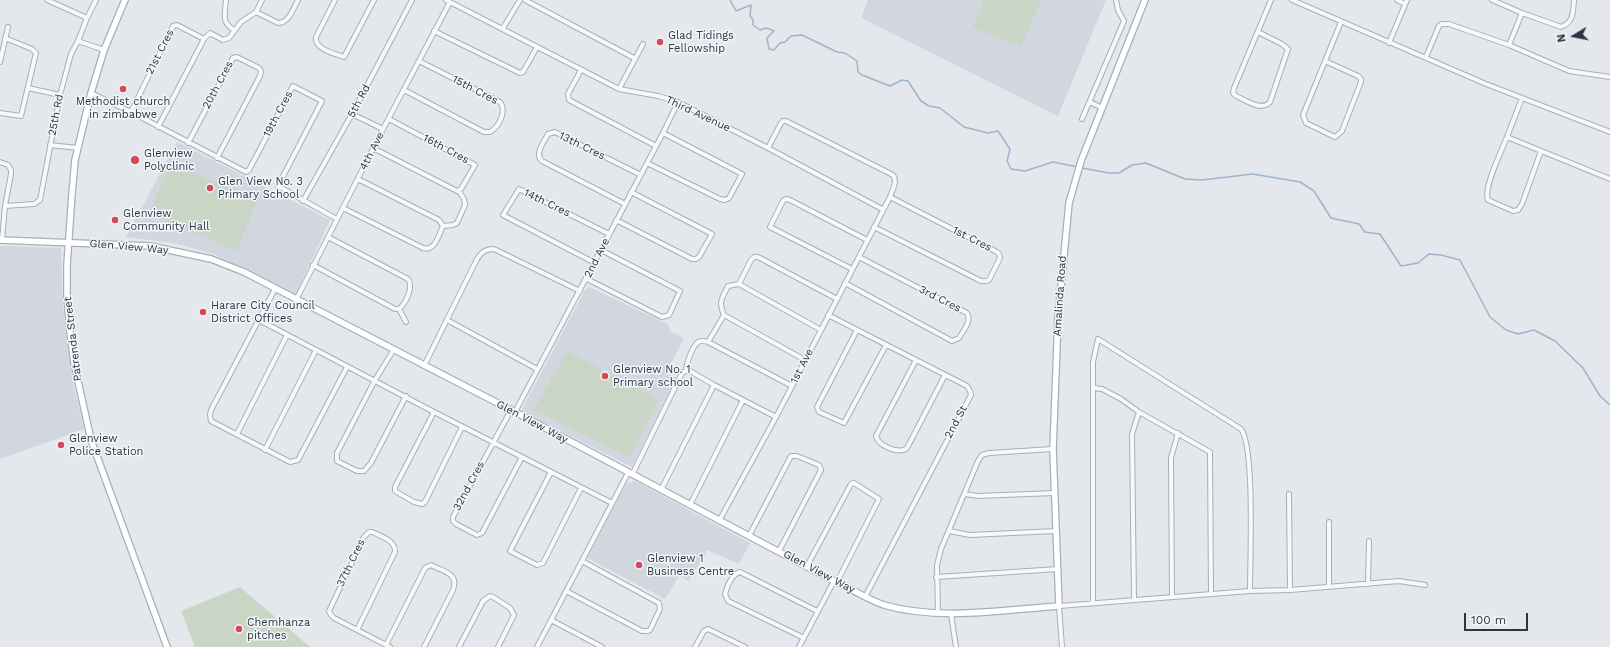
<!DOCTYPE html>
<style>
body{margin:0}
#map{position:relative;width:1610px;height:647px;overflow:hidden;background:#e4e7ec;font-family:"Work Sans",sans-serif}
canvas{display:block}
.north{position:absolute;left:1554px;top:16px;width:40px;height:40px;-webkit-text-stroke:3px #f4f6f9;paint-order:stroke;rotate:260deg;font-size:11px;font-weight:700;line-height:16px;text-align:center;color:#2b3445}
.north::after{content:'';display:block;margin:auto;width:14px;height:18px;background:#2b3445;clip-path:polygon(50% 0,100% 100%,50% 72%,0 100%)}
.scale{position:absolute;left:1464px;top:613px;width:64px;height:18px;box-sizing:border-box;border:2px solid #2b3445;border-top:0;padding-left:5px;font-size:12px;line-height:14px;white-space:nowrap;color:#2b3445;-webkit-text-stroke:3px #f4f6f9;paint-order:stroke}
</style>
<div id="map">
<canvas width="1610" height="647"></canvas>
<div class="north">N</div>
<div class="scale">100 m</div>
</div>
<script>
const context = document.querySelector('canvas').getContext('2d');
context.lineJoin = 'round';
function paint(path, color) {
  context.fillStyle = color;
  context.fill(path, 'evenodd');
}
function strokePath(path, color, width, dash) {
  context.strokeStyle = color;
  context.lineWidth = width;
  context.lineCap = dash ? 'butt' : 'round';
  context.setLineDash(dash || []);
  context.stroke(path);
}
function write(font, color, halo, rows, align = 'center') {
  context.font = font + ' "Work Sans",sans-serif';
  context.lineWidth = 3;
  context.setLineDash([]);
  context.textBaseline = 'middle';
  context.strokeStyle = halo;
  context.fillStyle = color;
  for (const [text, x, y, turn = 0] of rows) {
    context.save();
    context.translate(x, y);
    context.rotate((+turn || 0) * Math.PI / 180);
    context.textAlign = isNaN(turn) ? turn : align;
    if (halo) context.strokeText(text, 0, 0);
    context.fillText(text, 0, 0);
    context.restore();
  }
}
const built = new Path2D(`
 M868 0H1106L1058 116 861 18Z
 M177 142 330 220 295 296 213 254 174 243 126 237Z
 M0 246 61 248 63 308 67 343 73 383 84 429 0 459Z
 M589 287 668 324 670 331 684 338 666 373 676 378 632 467 521 411 585 290Z
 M635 481 750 543 739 564 707 550 689 581 679 576 665 599 587 558 626 484Z`);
const green = new Path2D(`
 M984 0H1041L1021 47 973 27Z
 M170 164 257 199 237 251 149 214Z
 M567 351 659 400 629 457 534 410Z
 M240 587 310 647H195L181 611Z`);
const stream = new Path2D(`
 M730 0 736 11 751 5 750 16 753 20V25L760 30 766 28 774 31 767 38 769 49 774 50 780 43 785 42 791 36 802 35 837 52 845 53 857 61 858 72 862 75 890 86 902 80 908 81 921 101 929 106 940 108 964 127 988 133 998 131 1010 149 1007 161 1011 169 1025 171 1053 162 1078 167
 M1082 168 1109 173H1119L1132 165 1146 163 1185 179 1202 180 1253 174 1300 182 1314 191 1331 218 1359 224 1365 232 1380 234 1401 266 1418 263 1429 254 1441 255 1460 260 1490 317 1506 330 1518 334 1534 330 1555 341 1583 368 1600 396 1610 405`);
const street = new Path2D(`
 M47 0 87 18
 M226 0C225 14 221 22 234 30
 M262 0 256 12 278 23C289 23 293 9 298 0
 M335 0 316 37C314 49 335 54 344 57L374 0
 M446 0 619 89 658 96 678 102 768 148 882 209
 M525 0 634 58
 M1292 0 1486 84 1610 132
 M1397 0 1405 4
 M1492 0 1522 13 1561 27C1574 22 1573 12 1574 0
 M503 28 520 0
 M434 31 520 73 523 72 537 47
 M1258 32 1282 44 1288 49 1270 102C1261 112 1246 100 1236 96L1233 93 1234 88 1271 0
 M204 39 210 33 223 40 229 38 241 22 256 12
 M78 41 104 50
 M1389 43 1407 0
 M1509 45 1522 13
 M1426 57 1439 26 1442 24H1449L1509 45 1569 71 1610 77
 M1325 61 1358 76 1361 79V82L1342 131 1335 137 1306 123 1303 115 1341 22
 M0 62 8 27
 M581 70 568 94 569 100 656 146
 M28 88 60 95
 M619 89 643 44
 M404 90 484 132H490C499 127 507 111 500 102L419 61
 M91 93 131 112 246 172 249 170 293 86 322 101 278 186 337 219
 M1522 98 1507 137 1610 179
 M1090 102 1102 108
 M131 112 173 26 177 25 204 39 158 127
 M0 113 21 116 36 53 32 49 5 38
 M352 114 383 129
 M1082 119 1124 21 1118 10 1116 0
 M1507 137C1502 150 1483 188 1488 200L1513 211 1518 210 1522 204 1541 151
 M188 143 233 58 237 57 259 68 261 71 260 76 217 158
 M50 145 78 148
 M373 148 457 191 461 189 475 165 389 119
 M0 162 8 165 11 170V174L5 206 2 240
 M647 163 720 199 725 200 729 198 742 174 663 133
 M303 201 352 114 412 0
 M625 204 542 161C534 154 544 142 548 134L555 132 641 175
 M5 206 34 204 40 200 60 95 71 54 78 41 87 18 96 0
 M343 208 423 248C435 252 439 234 443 226L439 220 358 179
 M616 220 692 259H696L699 257 712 234 631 192
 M443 226 453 225 457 223 465 205 464 199 459 191
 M874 227 981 281H986L989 280 1000 258 999 254 997 252 890 197
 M328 237 408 279C414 287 406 303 399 309
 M595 263 503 215 519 189 609 234
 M313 265 395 309H399
 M852 269 770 227 783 201 786 199 790 200 867 240
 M587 279 662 317 669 315 680 291 601 250
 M845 283 952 341 959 338C963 331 972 321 967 313L859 257
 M275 289 211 410 210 415 211 421 290 462 298 460 347 367
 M296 300 383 129 450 2
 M399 309 406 322
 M724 315C718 301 722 299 728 286L739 284
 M828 315 967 386 970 391 971 395 865 597
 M259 320 434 412 612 503
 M447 320 537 369
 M821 330 739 284 751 260 754 257H758L837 299
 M857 330 817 407 819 412 844 423 886 345
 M393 351 375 380 337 453V461L357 471H364L371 463 406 396
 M916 360 876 436C877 445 899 455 907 448L945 375
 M424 366 477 259C482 252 485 249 494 249L580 291
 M686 371C686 364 692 347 698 342 701 340 705 341 708 342
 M792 386 708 342 724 315 805 360
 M1093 388 1102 389 1121 399 1139 412 1210 452 1211 594
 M511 410 453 517V521L456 524 477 535 482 533 522 457
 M434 412 395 487V491L414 502 422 504 425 502 462 427
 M515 412 663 133 678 102
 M237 434 287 335
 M265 450 316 350
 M551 472 510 551 537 565 543 563 581 488
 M632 475 682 373 686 371H690L714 385 776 417
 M661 490 714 385
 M965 494 978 496 1054 493
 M1289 494 1290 590
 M690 505 743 400
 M719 521 776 417 890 197C892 190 898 182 893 175L786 121H783L781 123 768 148
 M1329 522V587
 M949 531 970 535 1056 531
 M749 536 791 456H797L819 465 821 470 779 551
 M807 566 851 484 854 483 879 499 837 582
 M936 577 1058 569
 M1368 584 1369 541
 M566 591 642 631H648L650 630 660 609 659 603 582 561
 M1172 597 1171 458 1178 433
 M1134 600 1132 434 1139 412
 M1093 603V362L1098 339 1241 429C1255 447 1250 561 1250 591
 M938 613 937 565 941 549 978 461 982 455 989 453 1053 449
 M951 614 956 647
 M551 620 602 647
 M357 630 395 552C396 541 381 536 372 532H369L364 537 329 611 331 615 334 618 390 647
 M804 638 728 601 725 594C727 587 732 574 740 572L817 611
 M386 645 423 572 425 568 431 565C444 572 459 573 453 590L424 647
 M459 647 483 601 490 596 493 597 510 608 514 615 498 647
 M537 647 628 473
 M695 647 704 631 708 629 745 647
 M799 647 834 581
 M1062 647 1059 606 1250 591 1290 590 1399 581 1425 585`);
const secondary = new Path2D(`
 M125 0 104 50 91 93 75 160 72 194 67 265V296L70 332 74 363 91 440 167 647
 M0 240 150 246 211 259 244 272 515 412 834 581C851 588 866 599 884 605 939 621 1003 610 1059 606L1053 449 1058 318 1069 203 1081 161 1145 0`);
const markers = [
 [660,42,4,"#d1495b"],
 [123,89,4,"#d1495b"],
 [135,160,5,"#d1495b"],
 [210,188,4,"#d1495b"],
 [115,220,4,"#d1495b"],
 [203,312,4,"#d1495b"],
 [605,376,4,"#d1495b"],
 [61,445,4,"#d1495b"],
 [639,565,4,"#d1495b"],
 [239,629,4,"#d1495b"]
];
const poiNames = [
 ["Glad Tidings",668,36],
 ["Fellowship",668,49],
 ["Methodist church",123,102,"center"],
 ["in zimbabwe",123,115,"center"],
 ["Glenview",144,154],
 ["Polyclinic",144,167],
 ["Glen View No. 3",218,182],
 ["Primary School",218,195],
 ["Glenview",123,214],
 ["Community Hall",123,227],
 ["Harare City Council",211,306],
 ["District Offices",211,319],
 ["Glenview No. 1",613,370],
 ["Primary school",613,383],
 ["Glenview",69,439],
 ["Police Station",69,452],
 ["Glenview 1",647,559],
 ["Business Centre",647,572],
 ["Chemhanza",247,623],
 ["pitches",247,636]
];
const streetNames = [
 ["21st Cres",160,52,-63],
 ["20th Cres",218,85,-62],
 ["15th Cres",475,90,28],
 ["5th Rd",359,101,-62],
 ["19th Cres",278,114,-62],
 ["Third Avenue",698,114,25],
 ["25th Rd",56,115,-79],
 ["13th Cres",582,146,26],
 ["16th Cres",446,149,28],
 ["4th Ave",372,151,-63],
 ["14th Cres",547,203,26],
 ["1st Cres",972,239,27],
 ["Glen View Way",129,247,5],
 ["2nd Ave",597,258,-63],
 ["Amalinda Road",1060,296,-86],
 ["3rd Cres",940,299,27],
 ["Patrenda Street",73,339,-97],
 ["1st Ave",802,366,-63],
 ["Glen View Way",532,422,28],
 ["2nd St",956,422,-62],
 ["32nd Cres",469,486,-62],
 ["37th Cres",351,563,-64],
 ["Glen View Way",819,572,28]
];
paint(built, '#d2d6de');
paint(green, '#c9d6c5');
strokePath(stream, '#9fb4cc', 1.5);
strokePath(street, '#a9aeb7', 6);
strokePath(secondary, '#a9aeb7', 8);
strokePath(street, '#f7f8fa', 4);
strokePath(secondary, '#fff', 5.5);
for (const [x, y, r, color] of markers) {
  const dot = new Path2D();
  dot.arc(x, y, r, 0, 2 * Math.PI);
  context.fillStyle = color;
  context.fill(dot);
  strokePath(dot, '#f4f6f9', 1.5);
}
write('11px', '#2b3445', '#f4f6f9', poiNames, 'left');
write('11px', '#2b3445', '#f4f6f9', streetNames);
</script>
